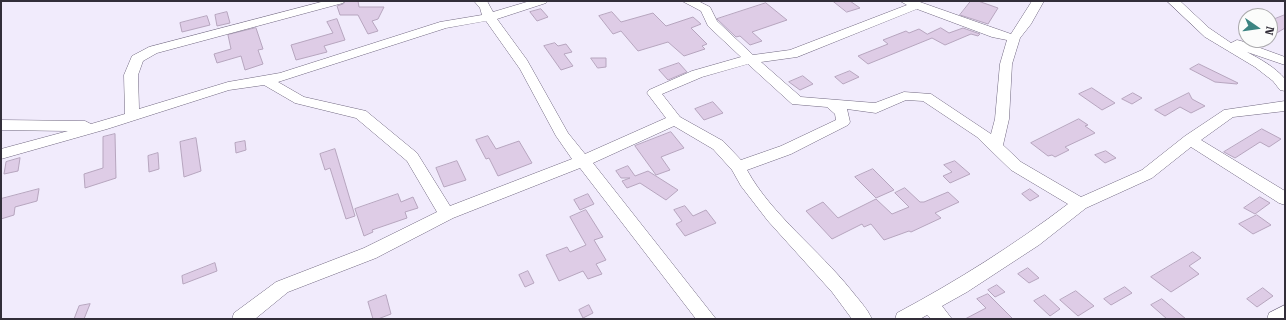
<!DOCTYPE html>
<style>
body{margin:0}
#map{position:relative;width:1286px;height:320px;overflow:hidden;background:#f1ebfc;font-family:"Roboto Serif",serif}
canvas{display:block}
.frame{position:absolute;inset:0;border:2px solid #322e39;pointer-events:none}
.north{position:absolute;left:1238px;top:8px;width:40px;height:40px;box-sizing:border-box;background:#fbfcfb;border:1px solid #abaaad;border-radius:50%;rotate:103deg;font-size:11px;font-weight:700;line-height:16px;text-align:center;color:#322e39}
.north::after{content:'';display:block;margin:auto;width:14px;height:18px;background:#3c8482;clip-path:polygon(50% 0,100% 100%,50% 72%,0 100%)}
</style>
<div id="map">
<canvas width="1286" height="320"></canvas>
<div class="frame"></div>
<div class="north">N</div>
</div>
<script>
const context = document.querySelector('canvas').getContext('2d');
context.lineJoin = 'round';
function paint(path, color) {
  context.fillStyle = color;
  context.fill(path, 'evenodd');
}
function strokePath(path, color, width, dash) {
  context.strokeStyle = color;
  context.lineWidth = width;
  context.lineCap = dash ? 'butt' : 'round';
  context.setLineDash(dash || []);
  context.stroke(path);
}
const building = new Path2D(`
 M346 1H358L359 7H384L378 19 372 21 378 31 368 34 358 15H340L337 6 343 4Z
 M833 1H850L860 8 847 12Z
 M971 1H978L998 8 988 24 960 15Z
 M766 3 787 20 752 32 762 41 750 45 740 36 736 37 717 19Z
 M541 9 548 17 537 21 530 12Z
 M227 12 230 23 217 26 215 15Z
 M612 12 621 22 653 13 666 26 693 17 701 24 691 28 707 44 702 46 705 49 684 56 668 42 638 51 621 31 613 34 599 16Z
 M1285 15V28L1270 37V21Z
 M207 16 210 25 182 32 180 23Z
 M337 19 345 40 324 46 327 52 296 60 291 45 333 33 327 22Z
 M256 28 263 49 258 50 263 64 245 70 241 56 217 63 214 54 231 49 228 35Z
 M941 28 949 33 963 28 980 34 978 36 971 34 945 45 932 38 868 64 858 56 888 44 883 40 906 31 909 33 919 29 927 34Z
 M555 43 558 46 566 44 572 52 564 54 573 66 561 70 544 46Z
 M591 58H606V67L598 68Z
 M679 63 687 72 668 80 659 70Z
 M1199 64 1238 83 1237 84 1215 82 1190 69Z
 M850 71 859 77 843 84 835 77Z
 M803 76 813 84 800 90 789 82Z
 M1092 88 1115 103 1102 110 1079 94Z
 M1133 93 1142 98 1132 104 1122 99Z
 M1189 93 1192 99 1205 106 1191 113 1180 107 1165 116 1155 110Z
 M713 102 723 113 704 120 695 109Z
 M1079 119 1088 125 1085 126 1095 133 1065 147 1069 150 1055 157 1052 155 1048 156 1031 143Z
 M1262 129 1281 139 1269 147 1260 142 1235 158 1224 152Z
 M671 132 684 148 661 157 670 170 656 175 635 146Z
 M115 134 116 178 85 188 84 174 103 168V137Z
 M488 136 496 149 519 141 532 163 498 176 489 158 486 159 476 140Z
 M196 138 201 171 184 177 180 142Z
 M245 141 246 150 236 153 235 143Z
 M335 149 355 216 346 219 330 168 325 170 320 154Z
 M1106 151 1116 158 1105 163 1095 155Z
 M158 153 159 169 149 172 148 156Z
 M20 158 18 171 4 174 6 162Z
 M457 161 466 180 444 187 436 168Z
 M955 161 970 174 950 183 943 176 952 172 944 165Z
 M628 166 635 176 648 171 678 190 666 200 640 183 627 188 622 181 630 178H621L616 171Z
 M873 169 894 190 876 198 855 177Z
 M905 188 920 202H924L948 192 959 202 935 213 941 218 911 232 909 231 884 240 871 224 864 227 862 224 832 239 806 211 823 202 838 218 876 199 892 214 909 207 895 193Z
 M39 189 37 201 15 207 14 215 1 219V199Z
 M1030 189 1039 196 1030 201 1022 194Z
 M398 194 401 202 413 197 418 208 405 212 407 218 372 230 373 232 364 236 355 209Z
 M588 194 594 204 580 210 574 200Z
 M1260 197 1270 203 1255 214 1244 208Z
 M685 206 693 216 706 210 716 223 685 236 676 224 682 221 674 210Z
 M586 210 603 237 594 240 606 260 596 264 602 274 588 279 583 271 559 281 546 255 567 247 570 252 586 245 570 217Z
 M1257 215 1271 225 1253 234 1239 224Z
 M1193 252 1201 258 1189 266 1199 274 1171 292 1151 277Z
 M215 263 217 271 183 284 182 276Z
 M1028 268 1039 278 1029 283 1018 274Z
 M528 271 534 283 525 287 519 275Z
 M997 285 1005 292 995 297 988 290Z
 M1125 287 1132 293 1111 305 1104 299Z
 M1263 288 1273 296 1257 307 1247 299Z
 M1076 291 1094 306 1078 316 1060 300Z
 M988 294 1013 319H965L986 308 977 299Z
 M386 295 391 314 378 319H373L368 302Z
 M1045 295 1060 309 1050 316 1034 301Z
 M1162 299 1186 319H1167L1151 305Z
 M90 304 84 319H74L79 306Z
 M589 305 593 313 583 318 579 310Z`);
const minor = new Path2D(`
 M325 1H345L343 3 157 53 143 61 138 75 139 109 228 82 280 73 440 22 482 15 480 8 474 1H487L493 12 530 1H548L546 3 497 19 527 60 568 133 585 154 666 118 647 93 649 90 692 71 741 57 708 26 701 11 682 1H698L710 7 717 21 753 55 790 50 907 5 900 1H917L1011 34 1032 1H1044L1031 24 1020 38 1012 64 1009 119 1003 145 1021 162 1081 197 1142 170 1185 136 1224 110 1285 101V111L1233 117 1201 140 1285 191V205L1279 203 1191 147 1152 178 1086 208 1039 245 967 292 942 306 952 319H931L927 315 920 319H895L897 313C957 281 1014 245 1068 204L1011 170 977 137 923 101 906 100 876 113 847 109 850 122 848 125 791 154 747 170C771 214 819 250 851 290 858 299 867 308 872 319H852L832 292 768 221 741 186 732 170 713 149 674 126 593 163 716 319H696L580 168 453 218 376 258 288 292 255 319H232L234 313 276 282 364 248 437 212 407 161 356 118 295 103 264 85 229 90 107 129 1 159V149L68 131 1 130V120L85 121 91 124 125 114 124 75 132 56 149 47ZM917 9 992 37 1007 40 1000 64 995 119 991 134 931 94 904 92 875 103 801 97 761 62 797 57ZM486 21 520 69 556 136 572 159 450 206 417 153 366 111 304 97 278 82 446 28ZM748 64 792 104 827 107 835 114 836 120 781 146 741 160 723 141 680 117 662 94 702 77Z
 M1167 1H1180L1209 28 1231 43 1237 40 1241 41 1285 57V65L1247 52C1260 59 1275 67 1285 79V91L1280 90 1273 81 1255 67 1205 37Z
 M1285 305V319H1267L1269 313Z`);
paint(building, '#decce6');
strokePath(building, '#b6a5be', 1);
strokePath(minor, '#716881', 1);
paint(minor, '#fff');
</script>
